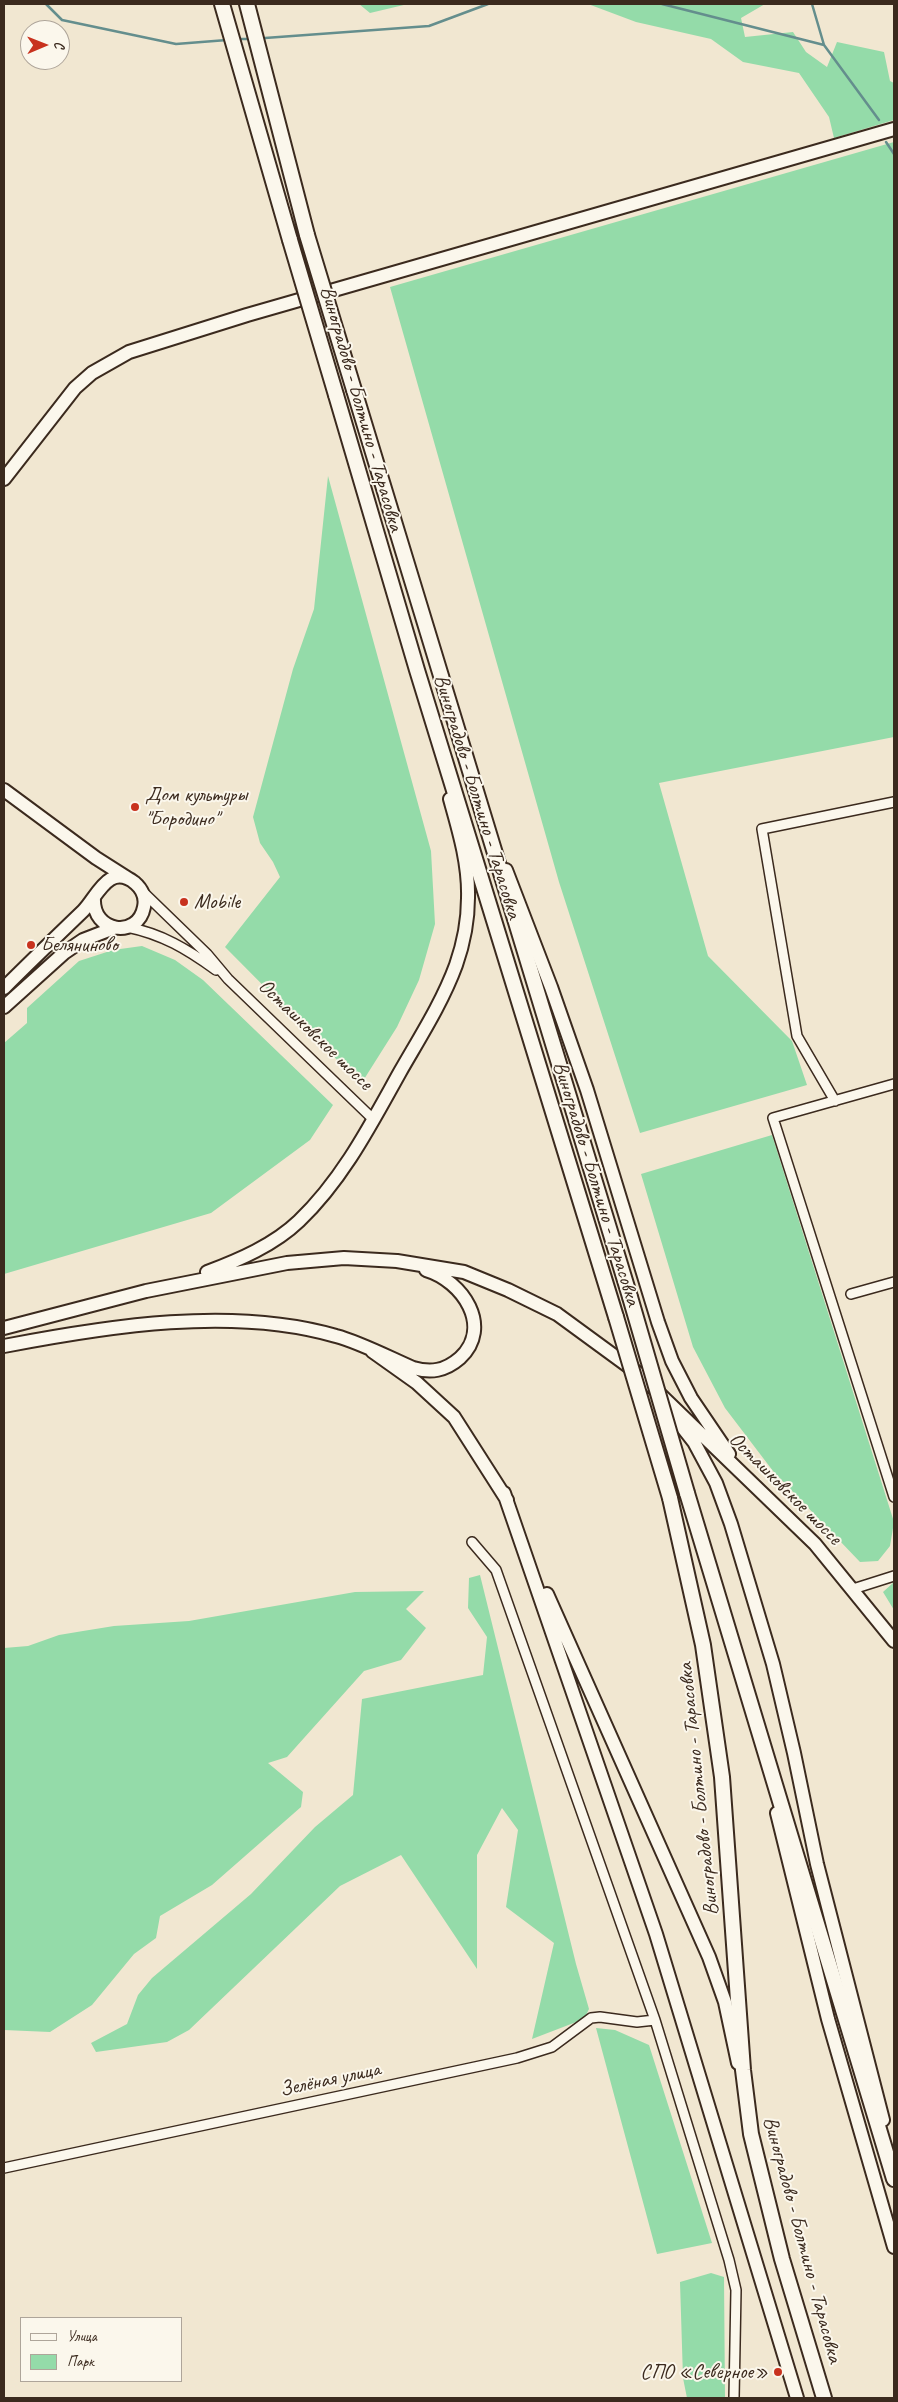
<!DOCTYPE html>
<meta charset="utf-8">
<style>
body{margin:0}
#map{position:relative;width:898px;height:2402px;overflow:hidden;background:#f1e7d1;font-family:Caveat,sans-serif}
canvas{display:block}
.frame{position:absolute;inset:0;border:5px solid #3b2a1e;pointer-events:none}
.legend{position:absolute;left:20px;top:2317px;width:162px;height:65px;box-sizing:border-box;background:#fbf7ec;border:1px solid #aea59a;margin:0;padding:6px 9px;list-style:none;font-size:15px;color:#3b2a1e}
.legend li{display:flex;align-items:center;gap:10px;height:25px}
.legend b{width:25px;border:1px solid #aea59a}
.north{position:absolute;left:20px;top:20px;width:50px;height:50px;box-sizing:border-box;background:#fbf7ec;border:1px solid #aea59a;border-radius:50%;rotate:89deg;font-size:14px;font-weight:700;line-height:20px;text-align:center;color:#3b2a1e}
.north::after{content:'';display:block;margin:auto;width:18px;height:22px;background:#c8321e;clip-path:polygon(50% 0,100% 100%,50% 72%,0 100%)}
</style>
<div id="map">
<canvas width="898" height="2402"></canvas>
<div class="frame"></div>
<ul class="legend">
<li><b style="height:6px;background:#fbf7ec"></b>Улица</li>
<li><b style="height:14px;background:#94dba9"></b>Парк</li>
</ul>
<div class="north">С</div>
</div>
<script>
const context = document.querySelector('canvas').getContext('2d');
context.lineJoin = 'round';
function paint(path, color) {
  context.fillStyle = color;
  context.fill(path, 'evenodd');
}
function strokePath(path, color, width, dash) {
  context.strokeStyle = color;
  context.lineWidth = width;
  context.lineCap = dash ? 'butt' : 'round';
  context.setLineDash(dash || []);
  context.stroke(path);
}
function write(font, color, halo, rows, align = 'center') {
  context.font = font + ' Caveat,sans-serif';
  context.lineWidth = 4;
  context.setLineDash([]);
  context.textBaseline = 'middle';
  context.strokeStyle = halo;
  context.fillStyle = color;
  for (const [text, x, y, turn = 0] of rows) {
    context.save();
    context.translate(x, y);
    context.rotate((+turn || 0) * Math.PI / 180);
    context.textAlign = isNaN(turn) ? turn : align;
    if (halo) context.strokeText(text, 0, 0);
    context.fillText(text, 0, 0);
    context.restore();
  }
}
const green = new Path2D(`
 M359 4H408L370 13Z
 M588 4H765L741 18 745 37 793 32 806 52 827 67 837 42 884 52 890 81 894 83V120L834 138 829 117 799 73 743 62 711 39 636 22Z
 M894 142V737L659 783 708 956 792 1041 807 1085 640 1133 559 882 390 287Z
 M328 476 431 851 435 924 419 980 397 1027 361 1084 225 947 280 877 273 862 260 843 253 817 293 669 314 609Z
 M142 946 175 960 203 980 333 1105 310 1140 211 1213 4 1274V1043L27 1023V1008L79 961 113 950Z
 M772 1135 894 1522 890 1546 878 1561 860 1562 773 1471 725 1408 693 1347 641 1174Z
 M480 1575 576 1964 589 2009 584 2019 532 2039 554 1943 506 1907 518 1830 502 1808 477 1855V1969L401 1855 340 1886 189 2030 167 2042 96 2052 91 2043 127 2024 138 1995 152 1978 251 1894 315 1827 353 1795 362 1699 483 1675 487 1637 468 1608 469 1578Z
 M894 1582V1610L883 1592Z
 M424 1591 406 1609 426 1628 401 1660 364 1671 287 1757 268 1763 303 1792 301 1807 212 1885 160 1916 156 1938 134 1954 92 2005 50 2032 4 2030V1648L28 1646 59 1635 83 1631 114 1626 189 1621 355 1592Z
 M596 2028 615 2030 649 2045 712 2243 657 2254Z
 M711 2273 724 2277 725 2398H687L683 2378 680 2282Z`);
const stream = new Path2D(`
 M46 4 62 20 176 44 227 40
 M662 4 824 45
 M812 4 824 45 879 120
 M265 38 429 26 488 4
 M238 39H248
 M886 142 894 154`);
const street = new Path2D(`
 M142 891 207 954 228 979 373 1119
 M127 927C162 934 187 949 216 970
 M894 1084 773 1118 894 1497
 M835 1101 797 1036 762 829 894 802
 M851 1294 894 1282
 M472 1542 496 1570 655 2020 729 2260 736 2290 734 2398
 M853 1589 894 1576
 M4 2168 517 2058 552 2047 591 2018 600 2017 637 2022 655 2020`);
const secondary = new Path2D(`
 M4 479 75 388 92 373 129 352 247 315 894 129
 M4 790 96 858 129 879
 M506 870 551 987 587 1090 658 1322 672 1361 691 1398 729 1454
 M4 988C30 962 57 936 83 911 97 897 109 862 135 883 142 889 146 898 144 907 138 939 92 933 94 898
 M4 1007 64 953 83 940 114 928
 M207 1272C239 1260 274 1245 299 1221 343 1179 371 1124 400 1072 420 1037 442 1003 456 965 463 945 468 920 468 898 469 864 459 831 450 799
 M4 1328 146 1291 287 1263 344 1258 397 1261 464 1272 508 1290 557 1314 639 1374 815 1544 894 1641
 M4 1346C108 1326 233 1306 336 1336 359 1342 390 1358 413 1368 431 1373 445 1371 460 1358 493 1327 463 1281 426 1270
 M372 1351 417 1383 454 1417 507 1500
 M676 1419 694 1442 716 1483 731 1524 773 1664 794 1753 817 1864 883 2120
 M504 1493 656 1934 797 2398
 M547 1594 709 1957 725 2002 738 2063
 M777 1813 828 2019 894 2247`);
const primary = new Path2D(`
 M222 4 290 240
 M247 4 307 235
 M354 390 630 1297
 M336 395 417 670 616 1317
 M687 1493 894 2179
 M670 1498 703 1645 722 1777 743 2070 751 2134 782 2259 824 2398`);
const primaryBridge = new Path2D(`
 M307 235 354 390
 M290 240 336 395
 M630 1297 687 1493
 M616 1317 670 1498`);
const markers = [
 [135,807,5,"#c8321e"],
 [184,902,5,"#c8321e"],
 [31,945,5,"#c8321e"],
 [778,2372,5,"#c8321e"]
];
const streetNames = [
 ["Виноградово - Болтино - Тарасовка",361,409,74],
 ["Виноградово - Болтино - Тарасовка",477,797,73],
 ["Осташковское шоссе",315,1035,44],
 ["Виноградово - Болтино - Тарасовка",596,1184,73],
 ["Осташковское шоссе",785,1489,45],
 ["Виноградово - Болтино - Тарасовка",699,1789,-96],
 ["Зелёная улица",330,2080,-12],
 ["Виноградово - Болтино - Тарасовка",802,2240,75]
];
const poiNames = [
 ["Дом культуры",145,795],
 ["\"Бородино\"",145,819],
 ["Mobile",194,902],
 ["Беляниново",41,945],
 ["СПО «Северное»",768,2372,"right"]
];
paint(green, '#94dba9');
strokePath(stream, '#648e8d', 2.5);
strokePath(street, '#3b2a1e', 12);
strokePath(secondary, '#3b2a1e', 16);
strokePath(primary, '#3b2a1e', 18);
strokePath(street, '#fbf7ec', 9);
strokePath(secondary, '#fbf7ec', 12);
strokePath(primary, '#fbf7ec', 14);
strokePath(primaryBridge, '#3b2a1e', 18, []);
strokePath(primaryBridge, '#fbf7ec', 14);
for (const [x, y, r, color] of markers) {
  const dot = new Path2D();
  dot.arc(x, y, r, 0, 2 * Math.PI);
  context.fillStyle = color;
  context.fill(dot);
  strokePath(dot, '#fbf7ec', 2);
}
write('21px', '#3b2a1e', '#fbf7ec', streetNames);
write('21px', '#3b2a1e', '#fbf7ec', poiNames, 'left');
</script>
